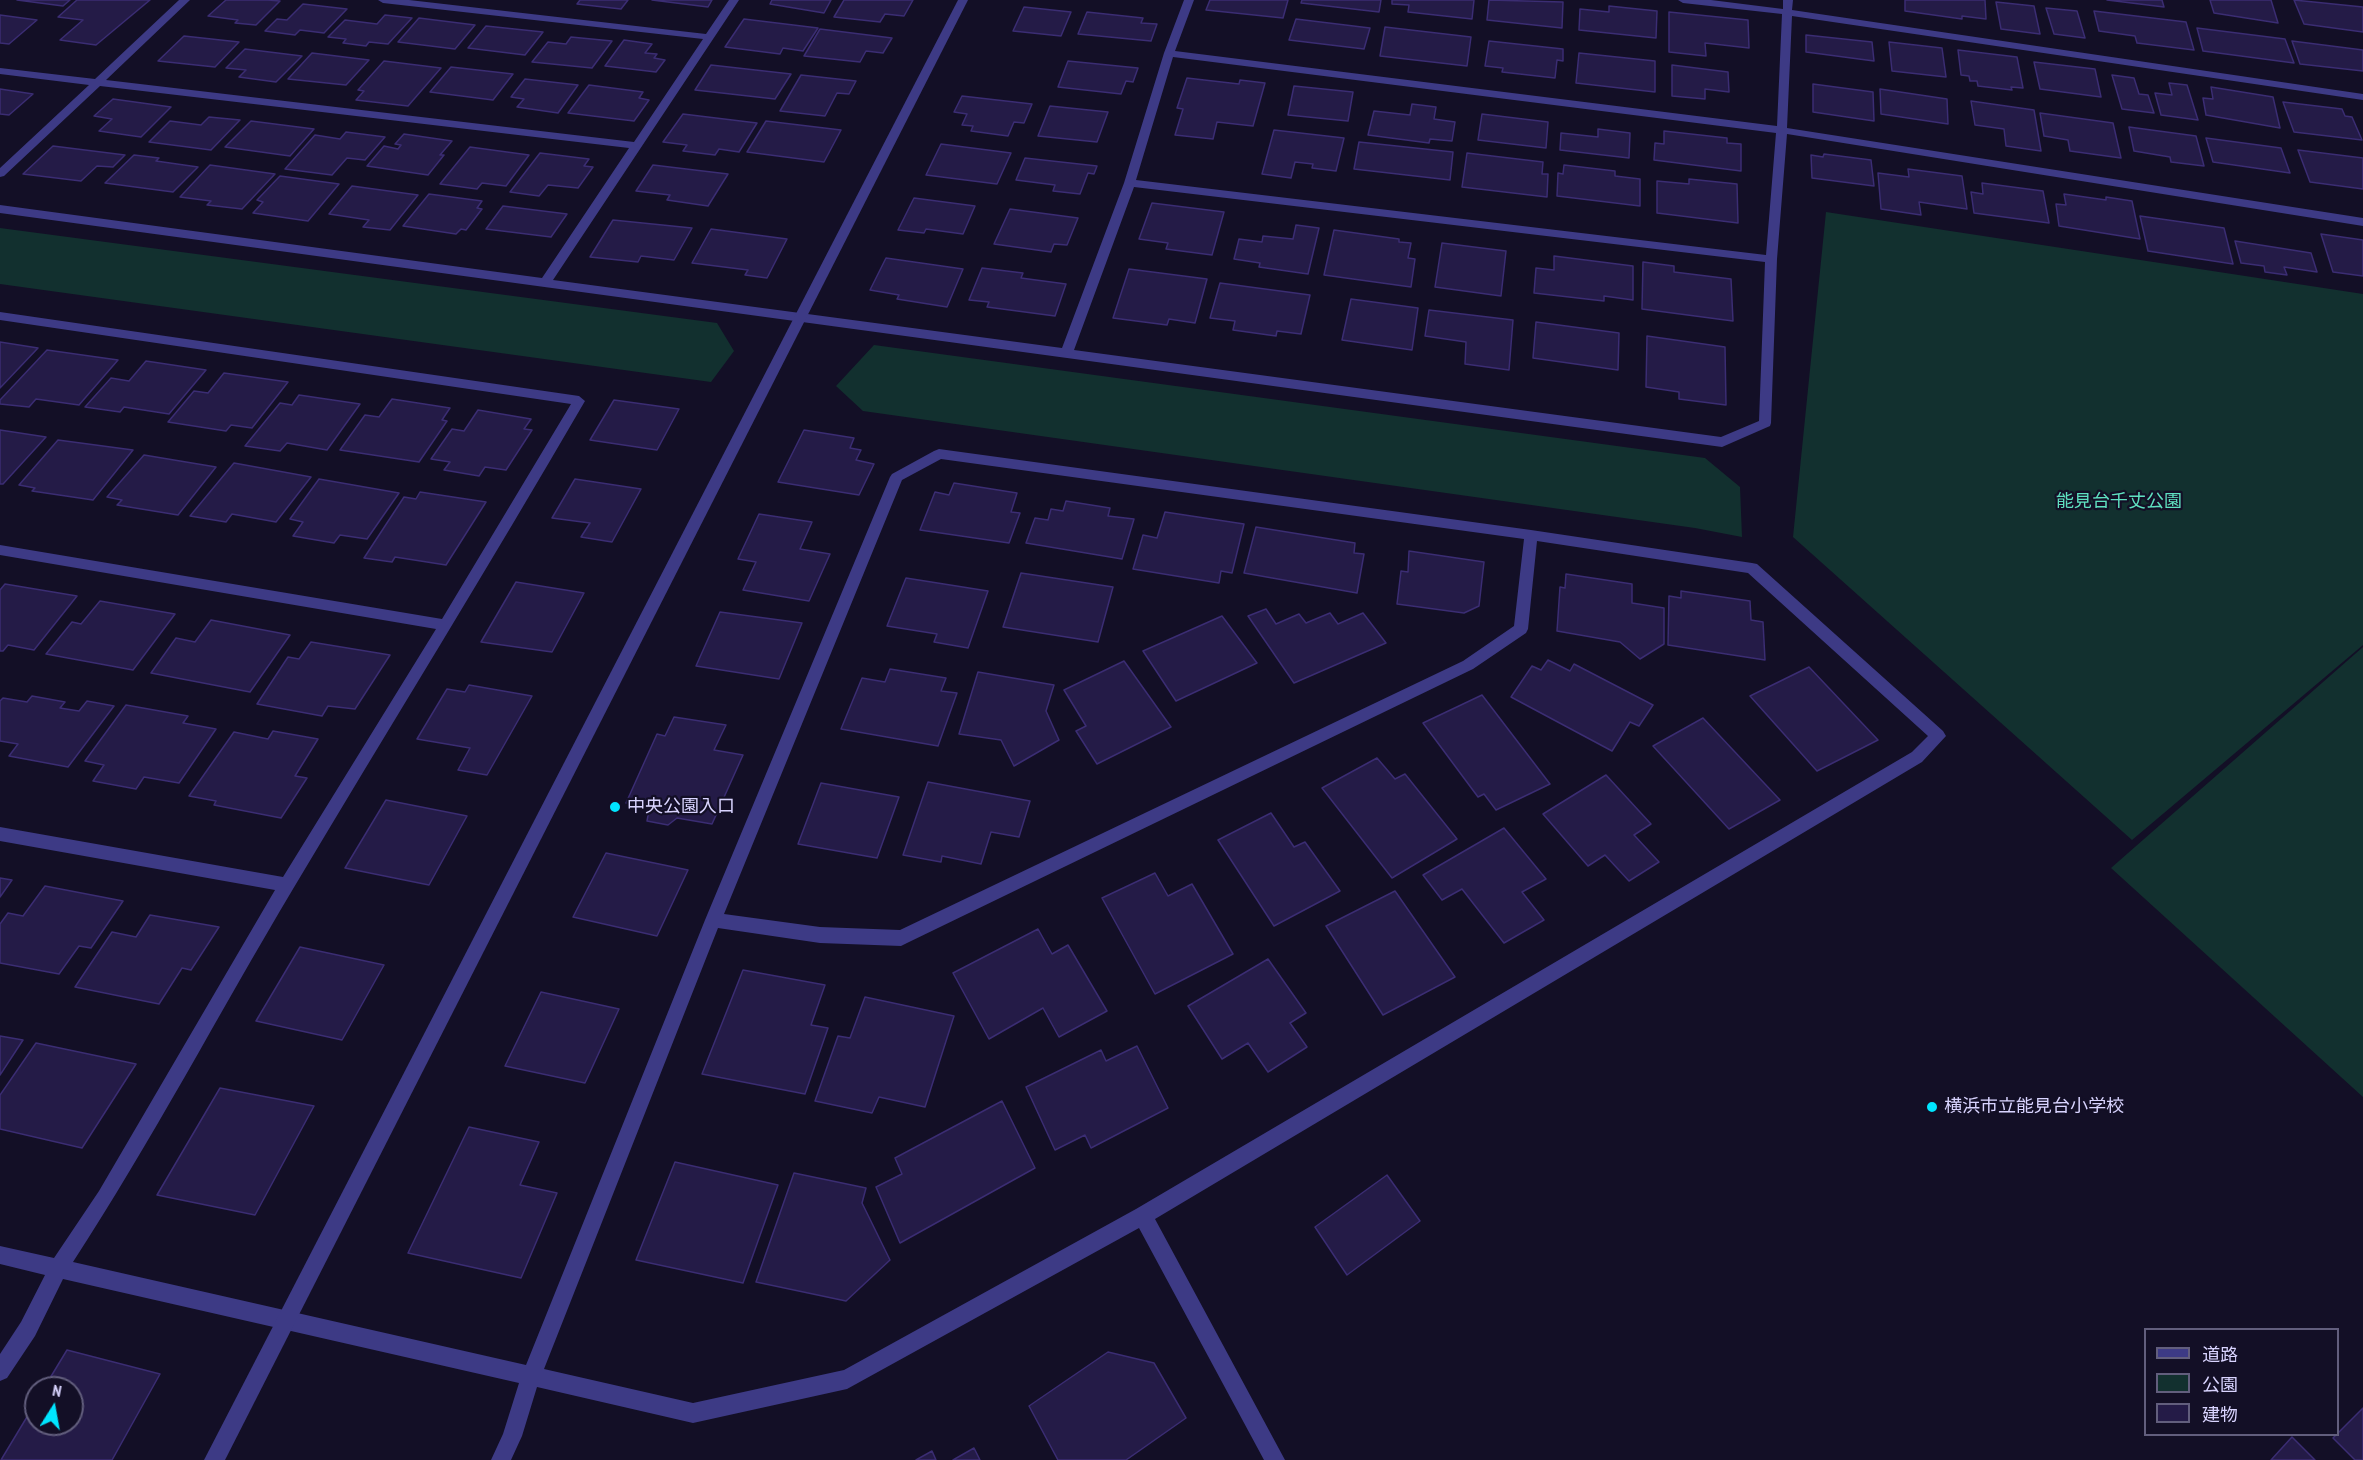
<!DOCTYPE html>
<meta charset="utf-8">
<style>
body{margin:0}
#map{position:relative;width:2363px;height:1460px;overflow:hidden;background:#130f26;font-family:"PT Sans Narrow","Noto Sans JP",sans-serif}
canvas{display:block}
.legend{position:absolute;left:2144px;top:1328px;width:195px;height:108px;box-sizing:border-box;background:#130f26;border:2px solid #625e7d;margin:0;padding:8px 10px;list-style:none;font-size:18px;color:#d9d4ff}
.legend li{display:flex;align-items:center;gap:12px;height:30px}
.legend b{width:30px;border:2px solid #625e7d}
.north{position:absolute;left:24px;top:1376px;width:60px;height:60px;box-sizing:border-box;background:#130f26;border:2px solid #625e7d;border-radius:50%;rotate:11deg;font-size:16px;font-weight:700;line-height:24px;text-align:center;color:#d9d4ff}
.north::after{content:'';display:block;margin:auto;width:21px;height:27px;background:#00e5ff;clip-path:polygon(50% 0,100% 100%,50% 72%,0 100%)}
</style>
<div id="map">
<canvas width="2363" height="1460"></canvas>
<ul class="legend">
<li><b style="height:8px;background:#3d3a85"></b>道路</li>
<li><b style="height:16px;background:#12302f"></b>公園</li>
<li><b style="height:16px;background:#241b47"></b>建物</li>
</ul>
<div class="north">N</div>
</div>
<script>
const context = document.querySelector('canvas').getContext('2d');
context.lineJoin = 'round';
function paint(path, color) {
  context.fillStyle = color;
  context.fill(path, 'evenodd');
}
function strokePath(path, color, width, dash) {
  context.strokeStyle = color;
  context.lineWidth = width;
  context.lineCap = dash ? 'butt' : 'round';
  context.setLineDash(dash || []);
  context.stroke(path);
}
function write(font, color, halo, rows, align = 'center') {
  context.font = font + ' "PT Sans Narrow","Noto Sans JP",sans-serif';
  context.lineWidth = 4.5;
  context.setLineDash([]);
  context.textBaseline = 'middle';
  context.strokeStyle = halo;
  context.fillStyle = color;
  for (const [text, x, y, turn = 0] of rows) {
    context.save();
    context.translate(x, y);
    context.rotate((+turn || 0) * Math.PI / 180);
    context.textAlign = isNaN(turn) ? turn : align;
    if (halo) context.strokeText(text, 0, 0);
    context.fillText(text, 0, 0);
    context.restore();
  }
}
const green = new Path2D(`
 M1826 212 2363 294V645L2132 840 1793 537Z
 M0 228 717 323 734 351 711 382 0 284Z
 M874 345 1705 458 1740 487 1742 537 1695 528 863 411 836 386Z
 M2363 647V1097L2111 868Z`);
const building = new Path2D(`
 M17 0H70L63 6Z
 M77 0H150L96 45 60 40 83 20 58 17Z
 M226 0H268L280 1 256 25 235 23 238 20 208 16Z
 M580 0H628L621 9 577 4Z
 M652 0H712L708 7Z
 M772 0H831L824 13 770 4Z
 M844 0H913L904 16 885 14 880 22 834 17Z
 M1210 0H1288L1283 18 1206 10Z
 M1302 0H1381L1379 12 1301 3Z
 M1392 0H1474L1472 19 1408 12 1409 5 1392 4Z
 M1489 0 1563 2 1562 28 1487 20Z
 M1905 0H1985L1986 19 1962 16V19L1905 11Z
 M2107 0H2162L2164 7Z
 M2210 0H2271L2278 23 2214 13Z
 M2294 0 2363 7V32L2304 24Z
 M1996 2 2034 6 2040 34 2001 29Z
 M303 4 347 9 324 33 300 30 295 35 265 31 277 19 287 20Z
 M1609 6 1657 11 1656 38 1579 30 1580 9 1609 12Z
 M1024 7 1071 12 1061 36 1013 31Z
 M2046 8 2077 11 2085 38 2054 34Z
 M2094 11 2186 22 2194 50 2137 43 2135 36 2099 31Z
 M1087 12 1143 18 1141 23 1157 24 1151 41 1078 34Z
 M1669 12 1748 20 1749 48 1705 43 1706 56 1669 52Z
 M0 15 37 20 9 44 0 43Z
 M385 15 412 18 388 44 369 42 366 46 343 43 346 39 328 37 345 20 377 24Z
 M419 18 475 25 455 49 398 42Z
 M744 19 818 28 803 51 783 48 780 54 725 47Z
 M1296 19 1370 28 1364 49 1289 40Z
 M486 26 543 32 525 55 468 48Z
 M1385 27 1471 37 1467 66 1380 56Z
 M2197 28 2285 39 2294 63 2203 51Z
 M820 29 892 38 883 53 866 51 860 62 804 56Z
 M1806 35 1872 42 1874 61 1806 52Z
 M184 36 239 42 215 67 158 61Z
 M571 37 612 41 592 68 532 62 548 42 566 44Z
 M624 40 652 44 645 53 657 54 654 58 665 60 656 72 605 66Z
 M1489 41 1563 49V61L1557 60 1555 78 1502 72 1503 68 1485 66Z
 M2292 41 2363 50V71L2300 64Z
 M1889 42 1942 48 1946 77 1892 71Z
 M245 49 302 56 276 82 239 77 246 70 226 68Z
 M1958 50 2017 57 2023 88 2011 87 2012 90 1978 86 1977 81H1970L1969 76 1961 75Z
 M312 53 369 60 346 85 288 79Z
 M1579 53 1655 61V92L1576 83Z
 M384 61 441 68 408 106 356 100 364 91 358 90Z
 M1068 61 1138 68 1133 82 1126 81 1121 94 1058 87Z
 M2034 62 2095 69 2101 97 2040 89Z
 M711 65 791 74 775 99 695 90Z
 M1672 65 1728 72 1729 92 1705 89V99L1672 96Z
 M451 67 513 74 493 100 430 92Z
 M801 75 856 81 849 94 837 93 825 116 780 111Z
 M2112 75 2134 78 2139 94 2148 95 2154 113 2122 109Z
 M1187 78 1239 84 1240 80 1265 83 1253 126 1217 122 1213 139 1175 135 1183 109 1177 108Z
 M525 79 578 85 558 113 517 107 524 99 511 97Z
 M2169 83 2187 85 2198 120 2161 115 2155 93 2172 95Z
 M1813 84 1873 92 1874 121 1813 112Z
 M589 85 643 92 639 98 649 100 634 121 568 113Z
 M1294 86 1353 92 1348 121 1288 115Z
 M2211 87 2273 97 2280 128 2206 115 2203 98 2213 99Z
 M0 89 33 94 9 115 0 114Z
 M1880 89 1947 99 1948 124 1881 114Z
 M962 96 1032 104 1024 123 1014 122 1008 136 971 131 973 126 962 125 967 114 954 112Z
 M113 99 171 107 141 137 99 131 112 119 94 116Z
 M1971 101 2034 110 2041 151 2006 146 2004 129 1975 125Z
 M2283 102 2342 109 2345 116 2352 117 2362 140 2294 132Z
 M1412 104 1436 107 1434 119 1455 122 1452 141 1430 139 1429 143 1368 135 1374 111 1410 115Z
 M1050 106 1108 112 1097 142 1038 136Z
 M2040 113 2113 123 2121 158 2070 151 2068 140 2044 136Z
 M683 114 757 123 739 152 719 149 715 155 683 151 687 145 663 142Z
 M1482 114 1548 122 1546 148 1478 140Z
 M209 117 240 120 211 150 149 142 170 121 201 125Z
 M251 121 314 129 290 156 225 147Z
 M766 121 841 130 824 162 747 152Z
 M2129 127 2196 136 2204 166 2171 162 2170 157 2134 151Z
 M1598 129 1630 133 1629 158 1560 150 1561 133 1598 137Z
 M1274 130 1344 138 1336 171 1312 168 1313 164 1295 162 1291 178 1262 174Z
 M1664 131 1727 138V143L1741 144V171L1654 160 1655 143 1664 144Z
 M346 132 385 137 365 160 347 158 332 175 285 169 315 135 340 139Z
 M404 134 452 141 440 155H444L428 175 367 166 384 146 398 149 401 145 395 144Z
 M2206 138 2281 148 2290 173 2213 162Z
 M1359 142 1453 152 1450 180 1354 169Z
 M941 144 1011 153 997 184 926 175Z
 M53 146 125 155 113 167 97 166 81 181 23 174Z
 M470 147 529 155 506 186 482 183 477 189 440 184Z
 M2298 150 2363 158V189L2310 182Z
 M540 153 589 159 584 166 593 167 578 188 548 185 539 196 510 192Z
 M1467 153 1543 162 1542 174H1548L1547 197 1462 187Z
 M1824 154 1871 160 1874 186 1812 178 1811 155 1823 157Z
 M134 155 159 158 156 161 198 167 173 192 105 183Z
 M1025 158 1097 166 1094 174 1088 173 1080 194 1053 191 1055 185 1016 180Z
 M210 165 275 174 242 209 207 205 211 201 180 197Z
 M653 165 728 174 708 206 667 200 670 195 636 191Z
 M1564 165 1615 171V176L1640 179V206L1557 196 1558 173 1563 174Z
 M1908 169 1962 176 1967 209 1919 202 1921 215 1881 209 1878 173 1909 177Z
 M280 176 339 184 308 221 253 213 263 202 257 200Z
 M1689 179 1737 184 1738 223 1657 213V181L1689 184Z
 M1982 183 2043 191 2049 223 1974 213 1971 192 1983 194Z
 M352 186 418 195 390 230 363 227 369 220 329 214Z
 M429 194 482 201 477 208 482 209 466 230 461 229 456 234 403 226Z
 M2064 194 2106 200V197L2132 201 2140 239 2059 226 2056 204 2066 205Z
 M914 198 975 206 963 234 926 229 924 233 898 230Z
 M1152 203 1224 212 1212 255 1166 249 1168 243 1139 239Z
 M503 206 567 214 551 237 486 229Z
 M1010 209 1078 218 1067 245 1054 244 1051 252 994 244Z
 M2140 216 2224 228 2233 264 2148 251Z
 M613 220 692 228 674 260 641 256 638 262 590 257Z
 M1296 225 1319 228 1308 274 1259 267 1260 263 1234 259 1239 239 1262 242 1263 236 1293 239Z
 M711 229 787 239 767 278 745 275 748 270 692 263Z
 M1334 230 1399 239V242L1411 243 1408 258 1415 259 1411 287 1324 275Z
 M2321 234 2363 240V276L2333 272Z
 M2235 241 2311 253 2317 272 2284 267 2287 275 2265 272 2264 266 2241 263Z
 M1442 243 1506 251 1501 296 1435 287Z
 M1554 256 1633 266V300L1604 296V301L1534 293 1536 268 1554 270Z
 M886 258 963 269 947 307 897 299 899 295 870 290Z
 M1643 262 1674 266V272L1731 279 1733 321 1642 309Z
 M982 268 1023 273 1021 278 1066 284 1055 316 987 307 989 302 969 300Z
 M1129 269 1207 279 1195 323 1169 319 1167 325 1113 318Z
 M1220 283 1310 295 1301 334 1277 331 1276 336 1233 330 1235 321 1210 318Z
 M1351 299 1418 308 1412 350 1342 340Z
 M1429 310 1513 320 1509 370 1465 364 1466 342 1425 336Z
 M1536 322 1619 333 1618 370 1533 358Z
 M1647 336 1725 347 1726 405 1679 399V392L1646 387Z
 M0 342 38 348 0 388Z
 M47 350 118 360 79 405 36 399 29 407 0 404V400Z
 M146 361 206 370 169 414 124 407 120 412 85 407 111 378 129 381Z
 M224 373 288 382 252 428 231 425 226 431 168 422 194 391 208 393Z
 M299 395 360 404 327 450 287 443 280 451 245 446 280 403 292 405Z
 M392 399 450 408 442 420 447 421 419 462 340 450 365 415 379 417Z
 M614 400 679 409 657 450 590 440Z
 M478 410 531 419 524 429 532 430 506 470 485 467 479 476 444 470 450 462 431 459 452 429 464 431Z
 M0 430 46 437 3 484H0Z
 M804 430 854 438 850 448 861 450 856 460 874 464 859 495 778 482Z
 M58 440 133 450 93 500 32 491 35 488 19 485Z
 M144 455 216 467 178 515 117 505 122 500 107 497Z
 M234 463 311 477 276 522 232 514 226 522 190 516Z
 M319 479 399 493 367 539 340 535 334 543 293 536 303 522 290 519Z
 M575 479 641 489 612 542 581 537 590 523 552 518Z
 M954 483 1017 493 1011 512 1020 513 1009 543 920 530 935 492 949 495Z
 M420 492 486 502 446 565 395 557 392 562 364 558 404 497 416 499Z
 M1066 501 1110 508 1108 516 1134 519 1122 559 1026 543 1035 518 1048 520 1051 509 1063 511Z
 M1165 512 1244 524 1232 573 1221 571 1219 583 1133 569 1143 535 1157 538Z
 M759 514 812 522 800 549 830 554 809 601 743 590 756 562 738 559Z
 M1256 527 1355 543 1354 553 1364 554 1357 593 1244 573Z
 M1409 551 1484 562 1479 606 1464 613 1397 604 1401 571 1408 572Z
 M1021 573 1113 587 1098 642 1003 627Z
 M1566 574 1632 584V603L1664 608V644L1640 659 1620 642 1557 631 1560 587 1565 588Z
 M906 578 988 591 968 648 934 642 937 634 887 626Z
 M516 582 584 593 552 652 481 642Z
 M5 584 77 596 34 650 8 645 3 651H0V590Z
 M1681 591 1750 601 1751 620 1763 622 1765 660 1668 645 1669 596 1681 598Z
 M100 601 175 614 133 670 46 654 72 622 81 624Z
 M1266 609 1276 624 1299 614 1306 623 1330 613 1338 624 1363 613 1386 643 1294 683 1248 616Z
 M720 612 802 623 779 679 696 666Z
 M1222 616 1257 663 1176 701 1143 651Z
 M211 620 290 635 250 692 151 673 176 638 195 642Z
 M311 642 390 655 355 709 328 706 322 716 257 704 288 657 299 659Z
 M1548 660 1570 671 1574 664 1653 705 1639 726 1630 722 1612 751 1511 697 1532 666 1541 670Z
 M1124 661 1171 727 1097 764 1076 731 1086 726 1064 690Z
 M1809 667 1878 740 1817 771 1750 696Z
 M890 669 946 678 941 691 957 693 938 746 841 729 862 678 885 682Z
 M978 672 1054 685 1046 711 1059 740 1014 766 1001 740 959 734Z
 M469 685 532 696 487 775 458 770 470 748 417 739 447 689 465 692Z
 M1482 695 1550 784 1496 810 1484 794 1478 797 1423 723Z
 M32 696 65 702 60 708 79 711 87 701 114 706 68 767 9 756 18 744 0 741V701L3 698 27 702Z
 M126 705 188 716 183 723 216 729 179 783 144 777 136 789 93 781 104 765 85 761Z
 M674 717 726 725 714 750 743 755 712 824 677 818 668 825 647 821 650 805 626 803 657 734 665 736Z
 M1703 718 1780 800 1729 829 1653 746Z
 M273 731 318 739 295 776 307 778 281 818 214 805 216 801 189 796 234 732 268 739Z
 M1377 758 1395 779 1405 774 1457 839 1392 878 1322 788Z
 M1606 775 1651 824 1634 835 1659 862 1629 881 1605 855 1588 866 1543 814Z
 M928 782 1030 801 1019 837 991 832 981 864 942 856 941 862 903 855Z
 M821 783 899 797 877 858 798 844Z
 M386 800 467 816 429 885 345 868Z
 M1271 813 1294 847 1305 842 1340 891 1274 926 1218 840Z
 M1504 828 1546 879 1522 892 1544 920 1504 943 1462 889 1442 900 1423 875Z
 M606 853 688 870 657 936 573 917Z
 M1155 873 1168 896 1192 884 1233 954 1155 994 1102 898Z
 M0 878 12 880 0 897Z
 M45 886 123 901 91 948 79 946 59 974 0 963V924L8 913 23 916Z
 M1395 891 1455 977 1383 1015 1326 926Z
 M150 915 219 927 191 970 182 968 159 1004 75 987 112 932 136 937Z
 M1038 929 1052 954 1068 945 1107 1011 1059 1037 1043 1008 989 1039 953 973Z
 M300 947 384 965 342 1040 256 1021Z
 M1268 959 1306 1013 1290 1023 1307 1047 1268 1072 1248 1043 1222 1059 1188 1006Z
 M743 970 825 985 811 1025 828 1028 805 1094 702 1074Z
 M541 992 619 1009 585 1083 505 1066Z
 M865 997 954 1016 925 1107 879 1097 872 1113 815 1101 838 1036 850 1038Z
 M0 1036 23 1040 0 1075Z
 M36 1043 136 1064 82 1148 0 1129V1095Z
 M1137 1046 1168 1108 1091 1148 1085 1135 1055 1150 1026 1087 1101 1050 1106 1061Z
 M220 1088 314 1106 255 1215 157 1195Z
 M1002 1101 1035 1168 900 1243 876 1187 902 1174 895 1158Z
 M469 1127 539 1142 520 1185 557 1193 521 1278 408 1253Z
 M675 1162 778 1185 743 1283 636 1260Z
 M794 1173 866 1188 862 1203 890 1260 846 1301 756 1282Z
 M1387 1175 1420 1221 1347 1275 1315 1227Z
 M67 1350 160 1374 112 1460H1L36 1402V1424H72V1388H44Z
 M1108 1352 1154 1363 1186 1418 1126 1460H1058L1029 1406Z
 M2363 1408V1460H2355L2333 1438Z
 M2292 1437 2315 1460H2271Z
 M974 1448 980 1460H953Z
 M932 1451 936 1460H916Z`);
const minor = new Path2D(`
 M179 0H190L106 80 634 142 703 39 383 3 378 0H409L706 34 729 0H739L553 280 1062 348 1124 183 1164 53 1184 0H1194L1175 51 1777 126 1782 14 1683 3 1678 0H1711L1783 9V0H1793L1792 10 2363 94V100L1792 16 1787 128 2363 218V226L1787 134 1777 259 1771 423 1770 426 1722 447 0 213V205L542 278 629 148 100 86 4 176 0 177V168L89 85 0 74V68L95 79ZM1173 57 1776 133 1766 255 1136 180ZM1134 187 1765 262 1759 421 1721 437 1074 350Z
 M0 312 579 396 585 401C490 565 390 726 293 889 219 1013 152 1141 73 1262L526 1365 705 920 890 477 892 474 934 451 939 449 1531 530 1752 563 1757 564 1943 731 1946 736 1922 762 1155 1219 1285 1460H1264L1139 1228 847 1389 693 1423 537 1387 522 1436 511 1460H491L503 1434 519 1383 63 1279 35 1336 7 1378 0 1381V1354L21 1322 45 1275 0 1264V1246L54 1258 99 1191 275 890 0 841V827L283 877 436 629 0 555V545L442 619 571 404 0 320ZM941 459 1524 539 1514 626 1463 661 900 930 820 927 724 914 902 480ZM1537 541 1748 573 1928 736 1912 752 1136 1209 844 1370 693 1403 544 1369 718 928 820 943 901 946 907 943 1473 669 1526 633 1528 629Z`);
const tertiary = new Path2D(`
 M958 0H968L225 1460H204Z`);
const markers = [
 [615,807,6,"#00e5ff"],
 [1932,1107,6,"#00e5ff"]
];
const parkNames = [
 ["能見台千丈公園",2119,502]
];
const poiNames = [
 ["中央公園入口",627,807],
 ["横浜市立能見台小学校",1944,1107]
];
paint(green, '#12302f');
paint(building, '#241b47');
strokePath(building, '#3b2d73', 1.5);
paint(minor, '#3d3a85');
paint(tertiary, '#3d3a85');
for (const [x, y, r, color] of markers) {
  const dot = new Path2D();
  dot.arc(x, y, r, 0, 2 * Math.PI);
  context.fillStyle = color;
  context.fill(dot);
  strokePath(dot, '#130f26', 2);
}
write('18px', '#5fe0c0', '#130f26', parkNames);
write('18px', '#d9d4ff', '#130f26', poiNames, 'left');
</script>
